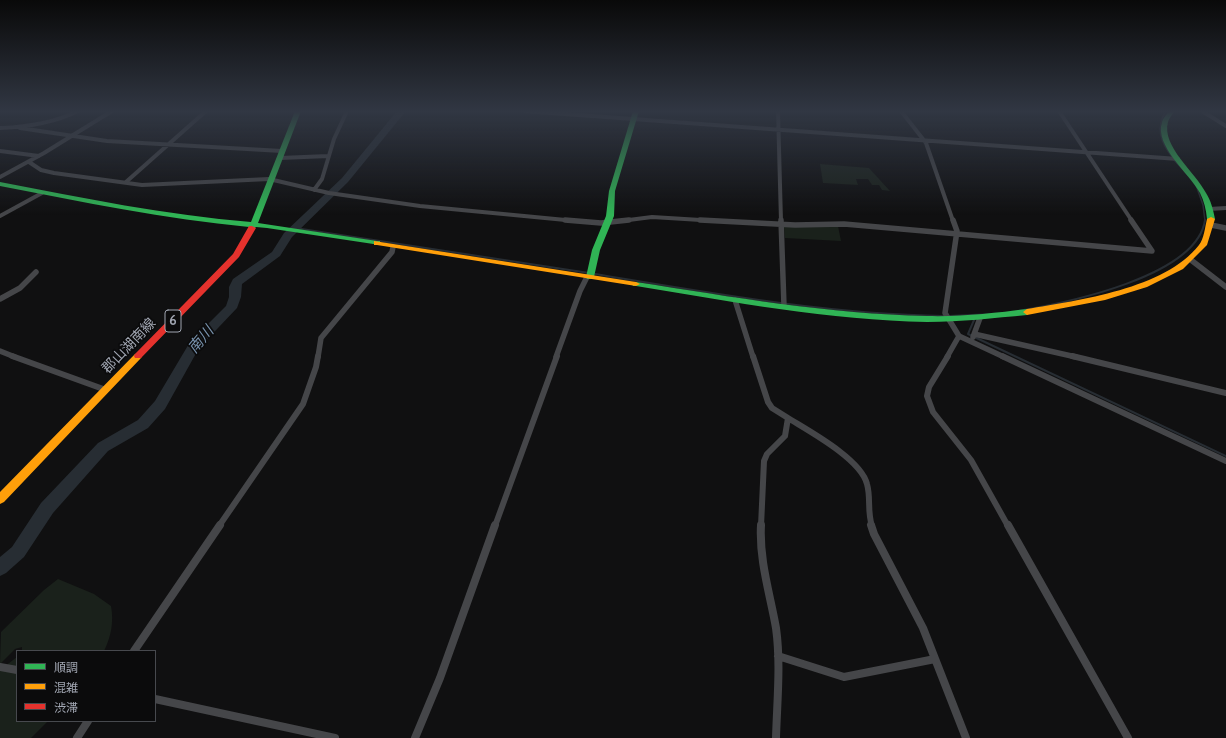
<!DOCTYPE html>
<meta charset="utf-8">
<style>
body{margin:0}
#map{position:relative;width:1226px;height:738px;overflow:hidden;background:#101011;font-family:Cabin,"Noto Sans JP",sans-serif}
canvas{display:block}
.legend{position:absolute;left:16px;top:650px;width:140px;height:72px;box-sizing:border-box;background:#0b0b0c;border:1px solid #47494e;margin:0;padding:5px 7px;list-style:none;font-size:12px;color:#a1a6b2}
.legend li{display:flex;align-items:center;gap:8px;height:20px}
.legend b{width:20px;border:1px solid #47494e}
</style>
<div id="map">
<canvas width="1226" height="738"></canvas>
<ul class="legend">
<li><b style="height:5px;background:#30b455"></b>順調</li>
<li><b style="height:5px;background:#ff9f0a"></b>混雑</li>
<li><b style="height:5px;background:#e5322d"></b>渋滞</li>
</ul>
</div>
<script>
const context = document.querySelector('canvas').getContext('2d');
context.lineJoin = 'round';
function paint(path, color) {
  context.fillStyle = color;
  context.fill(path, 'evenodd');
}
function strokePath(path, color, width, dash) {
  context.strokeStyle = color;
  context.lineWidth = width;
  context.lineCap = dash ? 'butt' : 'round';
  context.setLineDash(dash || []);
  context.stroke(path);
}
function write(font, color, halo, rows, align = 'center') {
  context.font = font + ' Cabin,"Noto Sans JP",sans-serif';
  context.lineWidth = 3.5;
  context.setLineDash([]);
  context.textBaseline = 'middle';
  context.strokeStyle = halo;
  context.fillStyle = color;
  for (const [text, x, y, turn = 0] of rows) {
    context.save();
    context.translate(x, y);
    context.rotate((+turn || 0) * Math.PI / 180);
    context.textAlign = isNaN(turn) ? turn : align;
    if (halo) context.strokeText(text, 0, 0);
    context.fillText(text, 0, 0);
    context.restore();
  }
}
const green = new Path2D(`
 M820 164 869 168 890 191 882 190 879 185H872L868 179H856L858 185 823 183Z
 M838 226 841 241 785 238 784 227Z
 M58 579 94 594 111 606C114 622 111 637 104 651H22V647L15 649 0 664 1 632 44 590Z
 M17 657V721H48L31 738H0V670Z`);
const streamFar1 = new Path2D(`
 M1166 111C1155 128 1161 143 1173 158
 M1174 160 1188 175
 M1196 185 1203 205 1205 221`);
const stream = new Path2D(`
 M295 228 589 273
 M595 274C711 293 826 314 944 316
 M1018 311C1065 303 1197 277 1205 220
 M949 316 994 314
 M974 320 968 334 1226 456`);
const river = new Path2D(`
 M397 111H406L348 182 292 237 280 256 242 284 241 297 237 308 199 348 165 409 148 428 108 451 53 513 24 557 6 573 0 576V557L12 547 41 503 98 443 138 420 155 401 190 342 226 306 229 297V287L233 279 272 252 284 233 342 178Z`);
const streetFar3 = new Path2D(`
 M524 111 1178 159
 M778 111 781 221
 M901 111 926 143 953 221
 M1059 111 1132 221
 M1202 111 1226 126
 M0 128C27 127 54 123 78 111
 M20 128 107 141 282 151
 M0 151 39 156
 M280 158 328 156
 M29 162 41 170 54 173 142 185 269 179 329 193 420 206 576 221
 M0 177 44 153 112 111
 M126 182 206 111
 M314 190 322 179 334 139 347 111
 M1209 209 1226 208
 M0 216 42 193
 M621 221 652 217 717 221`);
const streetFar2 = new Path2D(`
 M565 220 601 223 629 220
 M700 220 795 225 844 224 1152 251 1131 220
 M781 220 784 306
 M953 220 957 231 945 313 959 336 1004 357
 M1211 225 1226 228
 M1191 260 1226 287
 M0 299 20 288 36 272
 M735 300 753 357
 M974 334 1076 357
 M973 337 980 318
 M0 351 15 357
 M318 357 321 338 392 252 393 247
 M556 357 580 291 587 277
 M947 357 959 336`);
const streetFar1 = new Path2D(`
 M12 356 106 390
 M753 356 768 402 772 408 788 418 785 436 767 454 764 461 761 526
 M948 356 929 387 927 396 933 412 971 460 1008 526
 M1002 356 1226 461
 M1072 356 1226 393
 M788 418C809 431 861 459 867 484 871 498 867 511 872 526
 M219 526 303 404 316 367 318 356
 M495 526 557 356`);
const street = new Path2D(`
 M761 525C759 560 770 594 776 628 781 664 777 702 776 738
 M871 525 874 534 923 628 966 738
 M1008 525 1128 738
 M134 651 220 525
 M778 656 844 677 935 659
 M0 667 17 670
 M155 699 335 738
 M77 738 88 721
 M415 738 440 678 495 525`);
const fast = new Path2D(`
 M295 111H301L258 223 377 241H380V245L267 228 256 227 252 230H249V227C165 219 83 202 0 186V182C83 198 166 215 251 222Z
 M633 111H639L615 191 614 216 600 250 594 277 593 279H587L586 277 592 250 606 216 609 191Z
 M1169 111H1175C1172 115 1169 118 1168 122 1161 146 1196 173 1206 193 1211 201 1213 209 1215 219L1213 220H1209L1207 219C1206 209 1204 201 1200 193 1189 173 1154 146 1162 122 1163 118 1167 114 1169 111Z
 M633 282H636C733 297 829 314 927 316 961 317 994 313 1027 309L1031 312 1027 315C994 318 961 322 927 322 829 320 733 302 636 286H633L632 284Z`);
const slow = new Path2D(`
 M1211 217 1215 219 1207 245 1183 269 1147 287 1105 300 1027 315 1023 312 1027 309C1079 300 1165 289 1199 245 1204 239 1205 227 1207 219Z
 M374 241 636 282 640 284 636 286 377 245H374Z
 M138 353 142 356 141 358 4 502 0 504V492L135 354Z`);
const jam = new Path2D(`
 M249 226H252L256 228 239 257 141 358H135L134 356 135 354 233 254Z`);
const shields = [
 [173,321,16]
];
const shieldNames = [
 ["6",173,321]
];
const streetNames = [
 ["郡山湖南線",129,346,-46]
];
const waterNames = [
 ["南川",201,340,-50]
];
paint(green, '#1a211b');
strokePath(streamFar1, '#272d33', 1.5);
strokePath(stream, '#272d33', 2);
paint(river, '#272d33');
strokePath(streetFar3, '#454649', 4);
strokePath(streetFar2, '#454649', 5.5);
strokePath(streetFar1, '#454649', 6);
strokePath(street, '#454649', 8);
paint(fast, '#30b455');
paint(slow, '#ff9f0a');
paint(jam, '#e5322d');
const sky = context.createLinearGradient(0, 0, 0, 215);
sky.addColorStop(0, '#090909');
sky.addColorStop(0.52, '#313743');
sky.addColorStop(1, '#31374300');
context.fillStyle = sky;
context.fillRect(0, 0, 1226, 215);
for (const [x, y, w] of shields) {
  const box = new Path2D();
  box.roundRect(x - w / 2, y - 11, w, 22, 3);
  context.fillStyle = '#0b0b0c';
  context.fill(box);
  strokePath(box, '#a1a6b2', 1);
}
write('bold 13px', '#a1a6b2', null, shieldNames);
write('14px', '#a1a6b2', '#0b0b0c', streetNames);
write('italic 15px', '#7892ad', '#0b0b0c', waterNames);
</script>
